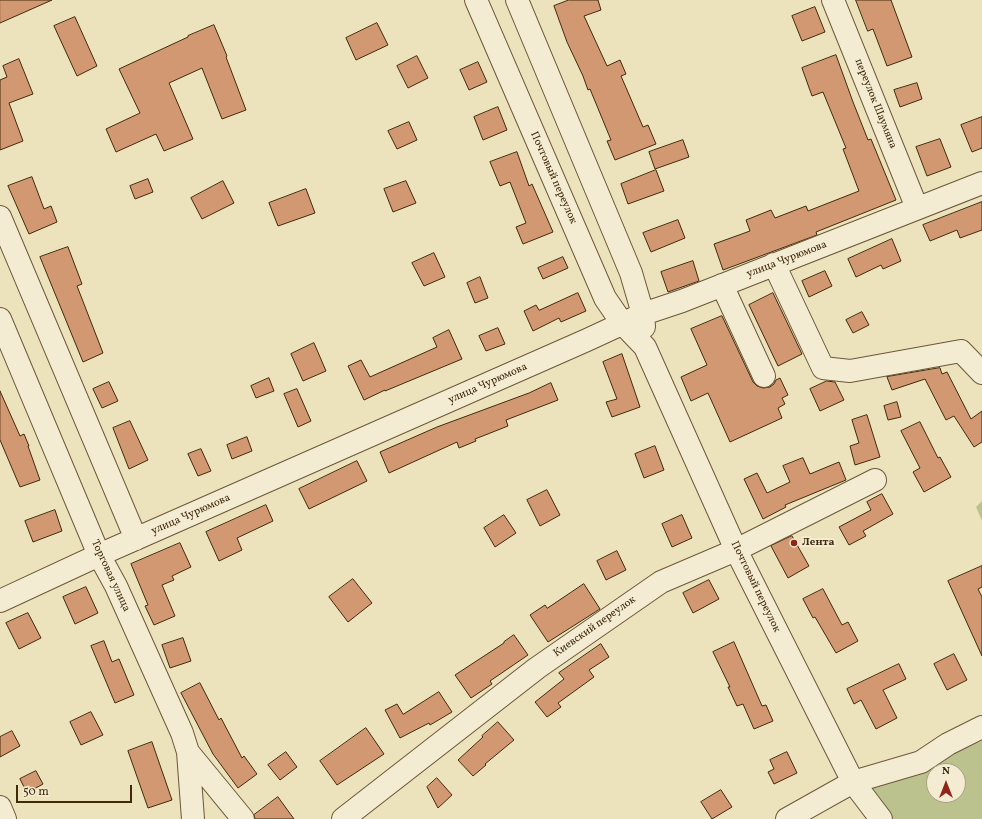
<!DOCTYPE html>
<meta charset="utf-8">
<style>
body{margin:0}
#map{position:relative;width:982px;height:819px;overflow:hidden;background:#ece2bc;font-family:Vollkorn,serif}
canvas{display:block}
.north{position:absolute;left:926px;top:763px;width:40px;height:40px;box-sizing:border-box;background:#f3ecd3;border:1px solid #ac9e83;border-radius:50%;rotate:0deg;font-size:11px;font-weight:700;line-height:16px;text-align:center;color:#412a0c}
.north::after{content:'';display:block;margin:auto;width:14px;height:18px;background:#8f2418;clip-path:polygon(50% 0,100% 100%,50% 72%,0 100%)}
.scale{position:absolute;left:16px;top:785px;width:116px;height:18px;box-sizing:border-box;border:2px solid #412a0c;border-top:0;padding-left:5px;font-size:12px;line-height:14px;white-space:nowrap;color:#412a0c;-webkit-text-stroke:3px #f3ecd3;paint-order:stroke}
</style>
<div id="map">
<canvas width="982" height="819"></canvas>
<div class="north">N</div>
<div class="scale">50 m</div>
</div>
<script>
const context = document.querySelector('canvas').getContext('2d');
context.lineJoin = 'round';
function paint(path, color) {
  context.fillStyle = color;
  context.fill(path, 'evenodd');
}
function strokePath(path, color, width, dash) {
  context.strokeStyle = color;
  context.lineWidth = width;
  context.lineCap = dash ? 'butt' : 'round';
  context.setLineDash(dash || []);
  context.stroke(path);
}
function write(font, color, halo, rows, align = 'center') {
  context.font = font + ' Vollkorn,serif';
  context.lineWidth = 4;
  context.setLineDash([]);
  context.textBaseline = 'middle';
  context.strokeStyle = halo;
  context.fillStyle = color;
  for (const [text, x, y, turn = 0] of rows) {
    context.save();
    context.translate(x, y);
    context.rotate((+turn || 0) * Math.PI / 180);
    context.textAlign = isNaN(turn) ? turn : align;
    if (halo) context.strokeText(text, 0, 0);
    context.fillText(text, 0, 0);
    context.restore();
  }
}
const green = new Path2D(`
 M982 501V521L976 507Z
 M982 741V819H893L871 789ZM934 771H958V795H934Z`);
const building = new Path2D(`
 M0 0H52L0 23Z
 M569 0H598L601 10 584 16 607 66 620 60 626 74 621 76 643 127 648 125 656 144 615 160 607 141 611 140 590 89 588 90 583 76 567 42 554 6Z
 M856 0H891L912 57 887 66 873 29 868 31Z
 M815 7 825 32 802 41 792 16Z
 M75 17 97 66 77 76 54 26Z
 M377 23 388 45 356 60 346 38Z
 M214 25 227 56 226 57 246 110 222 119 202 68 169 83 193 139 164 151 156 134 116 152 106 129 140 113 119 69 188 37V36Z
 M836 55 853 102 868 140 871 139 896 200 816 232 817 235 723 270 714 244 750 231 746 220 771 210 775 218 806 206 808 211 859 191 843 149 846 148 823 92 812 96 802 68Z
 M417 56 428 78 408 88 397 66Z
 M19 59 33 94 9 103 23 141 0 150V80L7 77 3 66Z
 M478 62 487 82 469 90 460 70Z
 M917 83 922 99 900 107 894 90Z
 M498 107 507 130 483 140 474 117Z
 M982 117V148L972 152 961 125Z
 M409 122 417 140 397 149 388 131Z
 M940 139 951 167 927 176 916 147Z
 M683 140 689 157 655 169 649 152Z
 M517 152 529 186 532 184 553 232 523 244 516 227 526 223 510 182 500 186 490 162Z
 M656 170 664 191 628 204 621 184Z
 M32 177 44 209 51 206 57 222 29 234 8 186Z
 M148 179 153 192 135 199 130 186Z
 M223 181 234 203 202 219 191 198Z
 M406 181 416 203 393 212 384 189Z
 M306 189 315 213 278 226 269 203Z
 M982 202V230L960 238 957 230 930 241 923 225Z
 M678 220 685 238 651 252 643 233Z
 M892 239 901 261 883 269 881 265 856 277 848 259Z
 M68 247 82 284 77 286 103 353 83 362 40 257Z
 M434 253 445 277 424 286 412 263Z
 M563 257 568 268 543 279 538 268Z
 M693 261 699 281 668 292 661 272Z
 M825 271 832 286 809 297 802 281Z
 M480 277 488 298 475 303 467 283Z
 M578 293 586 311 561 322 559 318 533 331 524 311 536 305 539 310Z
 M773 293 802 354 778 366 749 305Z
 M862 312 869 325 853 333 846 320Z
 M722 316 753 382 757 386 763 388 770 387 774 384 776 380 780 378 788 395 782 398 785 404 778 408 782 418 730 442 708 393 691 401 681 377 707 365 691 329Z
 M498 328 505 344 486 351 479 336Z
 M449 330 462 359 385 391V390L364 400 348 366 361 360 370 377 437 347 433 338Z
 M314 343 326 371 303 381 291 354Z
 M622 354 640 407 612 417 606 402 617 399 603 362Z
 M940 368 942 374 947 372 971 419 982 411V442L974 447 954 416 946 420 925 379 892 390 887 377Z
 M269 378 274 391 256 398 251 386Z
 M827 381 835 382 844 400 820 411 810 389Z
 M109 382 118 401 102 408 93 389Z
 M551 383 558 400 506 420 508 426 475 439 476 441 459 448 457 442 389 473 380 452 437 427 529 393Z
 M297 389 311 421 298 427 284 394Z
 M0 391 20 436 24 434 29 446H28L40 480 20 487 0 440Z
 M897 402 901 417 888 420 884 406Z
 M867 415 880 457 855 465 850 446 859 443 852 420Z
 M130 421 148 460 129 469 113 428Z
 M920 422 938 458 940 457 951 477 924 492 913 472 920 468 901 431Z
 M247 437 252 451 232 459 227 445Z
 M655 446 664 470 644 478 635 454Z
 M201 449 211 471 198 476 188 454Z
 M803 458 810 474 839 462 846 480 785 505 786 507 763 519 744 479 757 473 767 493 790 482 783 466Z
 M357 461 367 481 309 509 299 489Z
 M547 490 560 515 540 526 527 500Z
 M882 494 893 514 863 531 866 536 849 545 839 527 871 510 867 502Z
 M266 505 273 521 237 538 242 550 219 561 206 532Z
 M55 510 62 531 33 542 25 521Z
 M504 515 516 533 495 547 484 528Z
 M682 515 692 538 672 547 662 524Z
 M792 536 809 566 788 578 771 546Z
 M180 543 191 567 172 576 174 580 162 585 175 616 154 625 145 606 148 605 131 564Z
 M617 551 626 570 606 580 597 561Z
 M982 566V587L978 589 982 597V656L948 581Z
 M353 579 372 603 348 622 329 597Z
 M709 580 719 599 693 613 683 593Z
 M584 584 600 609 548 642 530 615 545 605 547 608Z
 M86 587 98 613 75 624 63 597Z
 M823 589 842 625 848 622 858 641 836 653 815 617 813 618 803 599Z
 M28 613 41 638 19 649 6 623Z
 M514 635 528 655 490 681 492 684 471 698 455 675 504 643V642Z
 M183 638 191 661 170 668 162 645Z
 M104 641 112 662 119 659 134 695 115 703 91 646Z
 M734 642 762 706 766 705 773 721 754 729 743 704 737 706 728 687H730L713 652Z
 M601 644 609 657 589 670 594 677 558 703 561 707 547 717 535 702 564 679 559 673Z
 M954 654 967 680 947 690 934 664Z
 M899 664 906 679 883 690 897 718 876 729 861 700 854 704 847 689Z
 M200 683 219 720 221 718 242 758 244 756 257 774 238 788 213 754 181 693Z
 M439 692 452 712 430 725 429 723 400 738 385 710 397 704 403 714Z
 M91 712 103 735 81 745 70 722Z
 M498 722 514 740 485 764 486 765 473 776 458 760 483 737 482 736Z
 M366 728 384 754 337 785 320 761Z
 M12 731 20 746 0 757V737Z
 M152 742 172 800 148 808 128 751Z
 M286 752 297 767 280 780 268 765Z
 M787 752 797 773 774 784 768 772 774 769 770 760Z
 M36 771 43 784 27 793 20 779Z
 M437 778 452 795 438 808 427 787Z
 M721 790 732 807 712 819 701 802Z
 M278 797 294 819H255L254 815Z`);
const minor = new Path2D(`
 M476 0 605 298 622 323 645 347 736 550 853 782 881 819
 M517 0 631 273 643 314 644 327
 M833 0 917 208
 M0 217 136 539
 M774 264 823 368 850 371 961 351 982 373
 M722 285 764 376
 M0 319 99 555 116 586 182 733 188 752 243 819
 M0 601 99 555 587 340 643 314 682 301 982 183
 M188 752 193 819
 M0 807 5 819
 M343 819 537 668 661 582 736 550 875 480
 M787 819 853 782 921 762 948 744 982 727`);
const markers = [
 [794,543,4,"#8f2418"]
];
const streetNames = [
 ["переулок Шаумяна",875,104,68],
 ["Почтовый переулок",553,178,66],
 ["улица Чурюмова",787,260,-21],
 ["улица Чурюмова",488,384,-24],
 ["улица Чурюмова",191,515,-24],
 ["Торговая улица",110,576,65],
 ["Почтовый переулок",755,587,64],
 ["Киевский переулок",595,627,-35]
];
const poiNames = [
 ["Лента",802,543]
];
paint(green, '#bcc28e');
paint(building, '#d29871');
strokePath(building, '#412a0c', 1);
strokePath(minor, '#6c5838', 24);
strokePath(minor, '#f3ecd3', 22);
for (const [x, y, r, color] of markers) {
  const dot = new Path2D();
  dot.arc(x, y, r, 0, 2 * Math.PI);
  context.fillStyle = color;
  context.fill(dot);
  strokePath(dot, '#f3ecd3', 1.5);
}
write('11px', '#412a0c', '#f3ecd3', streetNames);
write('bold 11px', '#412a0c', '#f3ecd3', poiNames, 'left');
</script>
